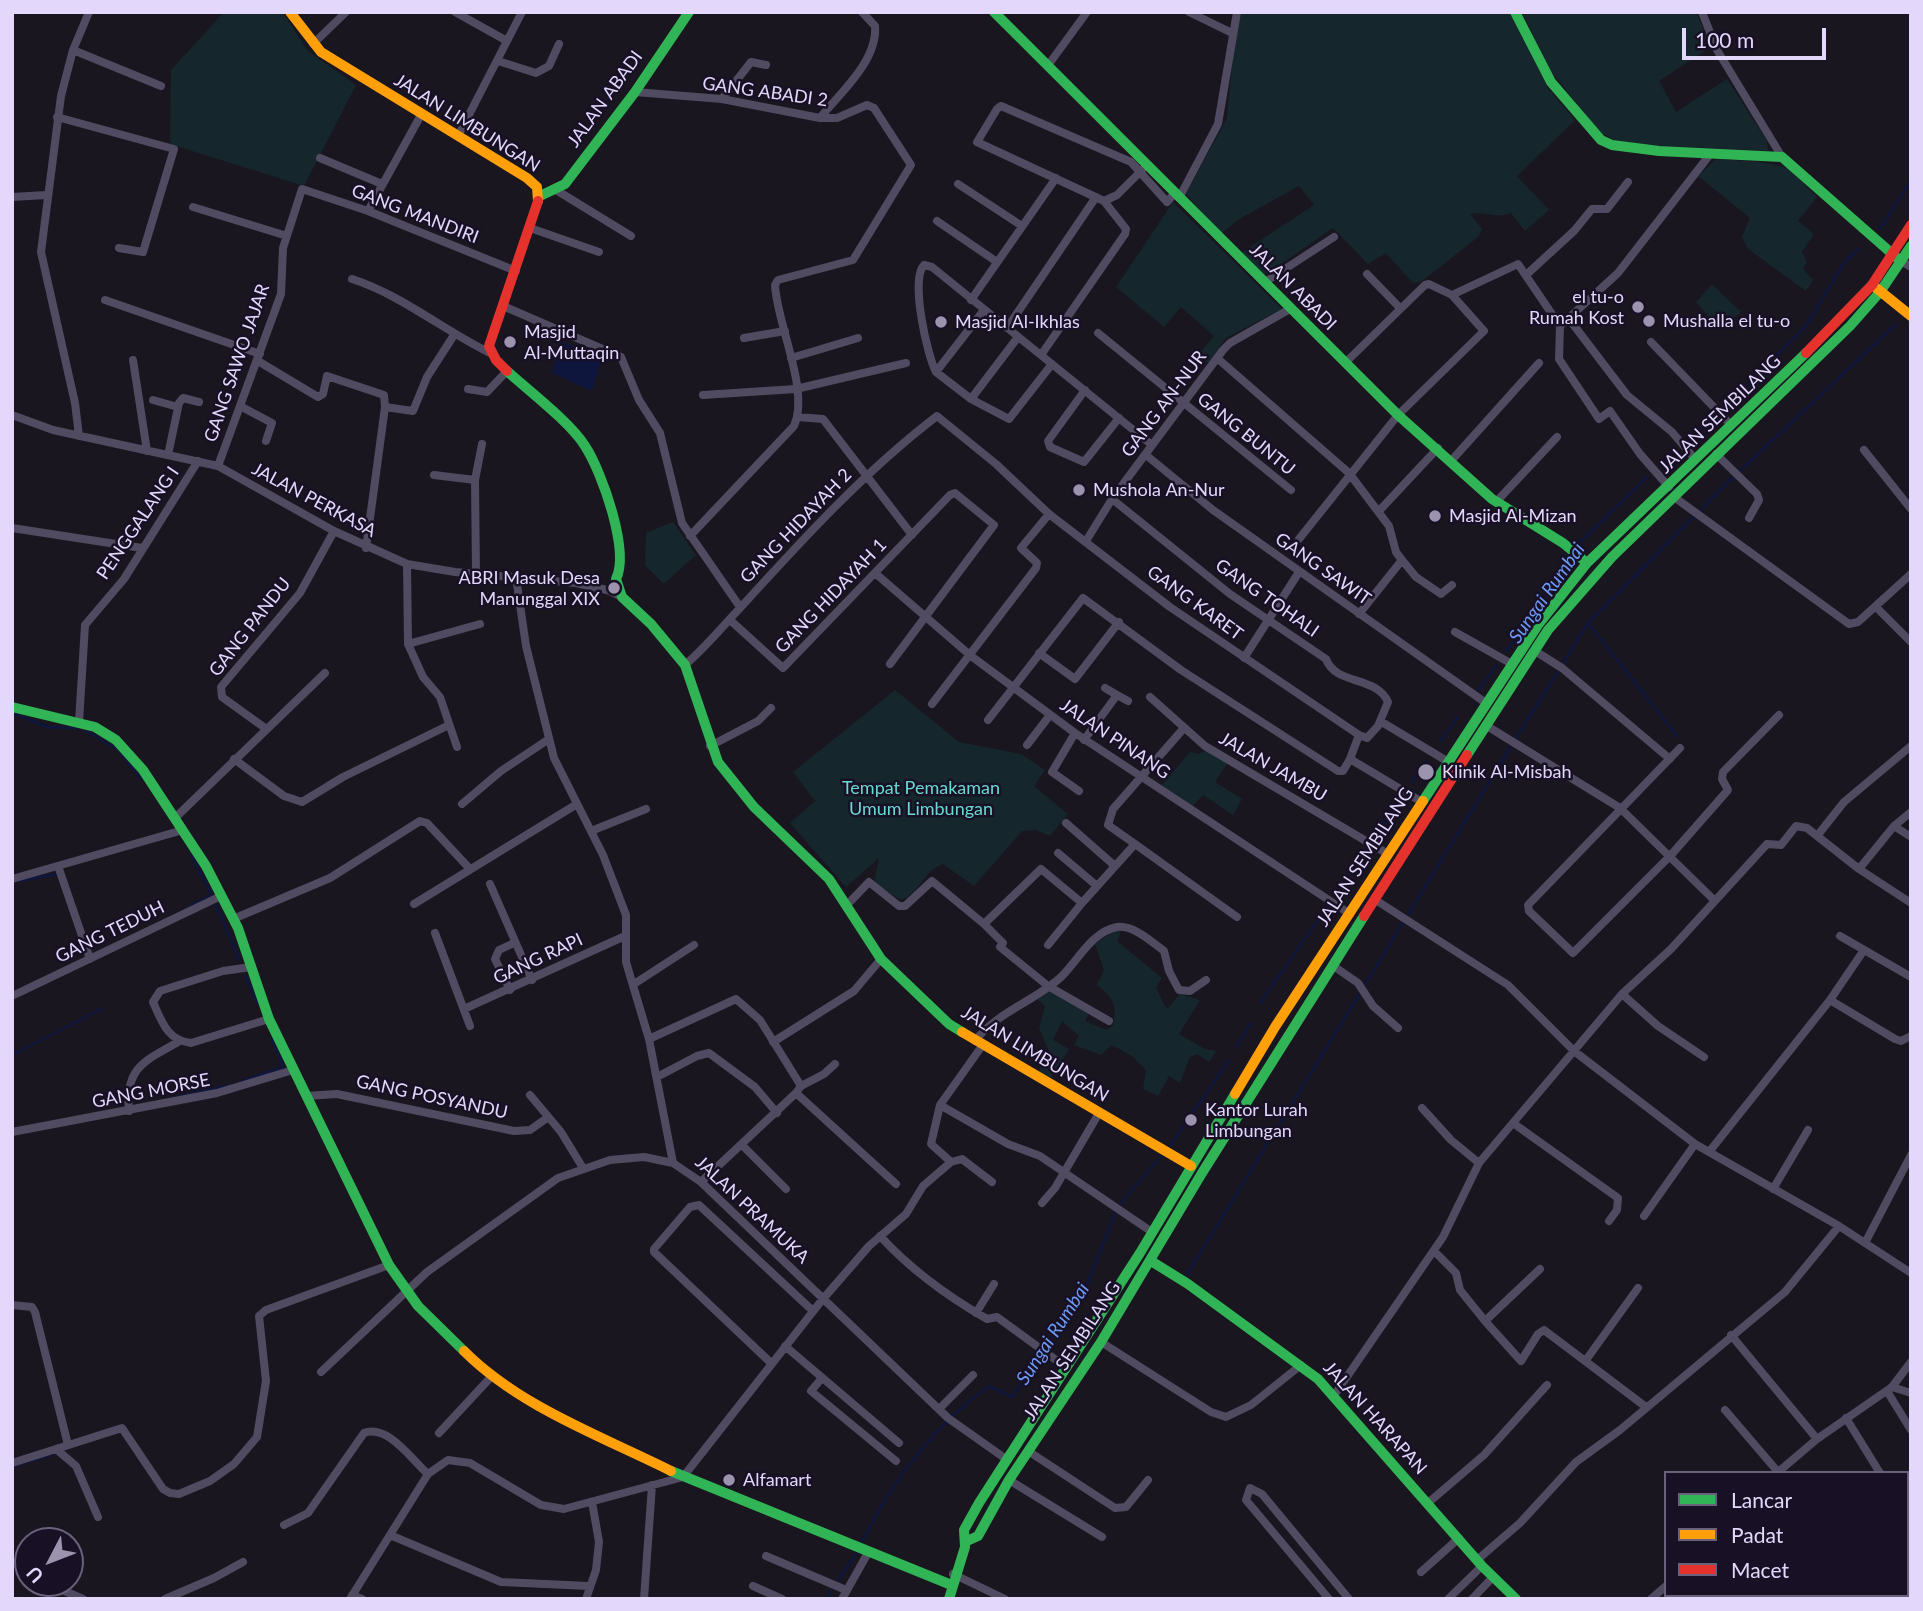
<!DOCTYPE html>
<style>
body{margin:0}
#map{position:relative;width:1923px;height:1611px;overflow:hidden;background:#191620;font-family:Lato,sans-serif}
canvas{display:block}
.frame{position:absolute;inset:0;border:14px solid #e3d7fc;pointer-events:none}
.legend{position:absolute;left:1664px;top:1471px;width:245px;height:126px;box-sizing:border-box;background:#181125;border:2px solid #69607b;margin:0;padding:9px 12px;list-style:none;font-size:21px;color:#e3d7fc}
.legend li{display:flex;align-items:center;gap:14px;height:35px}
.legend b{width:35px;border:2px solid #69607b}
.north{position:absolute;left:14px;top:1527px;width:70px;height:70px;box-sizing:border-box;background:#181125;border:2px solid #69607b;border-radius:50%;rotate:228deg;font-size:19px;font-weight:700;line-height:28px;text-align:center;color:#e3d7fc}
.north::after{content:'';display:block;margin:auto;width:24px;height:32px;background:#9c93af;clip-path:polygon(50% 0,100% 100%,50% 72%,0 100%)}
.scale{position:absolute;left:1682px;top:28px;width:144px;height:32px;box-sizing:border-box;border:4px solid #e3d7fc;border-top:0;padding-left:9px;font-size:21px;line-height:24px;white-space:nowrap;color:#e3d7fc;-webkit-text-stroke:5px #181125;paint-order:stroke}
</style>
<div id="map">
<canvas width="1923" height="1611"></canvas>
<div class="frame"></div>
<ul class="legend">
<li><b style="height:9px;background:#30b455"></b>Lancar</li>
<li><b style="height:9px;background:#ff9f0a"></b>Padat</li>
<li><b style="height:9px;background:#e5322d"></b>Macet</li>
</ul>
<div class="north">U</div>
<div class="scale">100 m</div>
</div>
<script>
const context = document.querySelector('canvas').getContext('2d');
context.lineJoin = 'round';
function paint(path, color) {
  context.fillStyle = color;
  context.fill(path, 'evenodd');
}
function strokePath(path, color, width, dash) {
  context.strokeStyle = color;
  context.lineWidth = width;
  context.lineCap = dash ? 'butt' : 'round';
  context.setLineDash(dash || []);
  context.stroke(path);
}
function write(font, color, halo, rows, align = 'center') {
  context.font = font + ' Lato,sans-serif';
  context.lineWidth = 5;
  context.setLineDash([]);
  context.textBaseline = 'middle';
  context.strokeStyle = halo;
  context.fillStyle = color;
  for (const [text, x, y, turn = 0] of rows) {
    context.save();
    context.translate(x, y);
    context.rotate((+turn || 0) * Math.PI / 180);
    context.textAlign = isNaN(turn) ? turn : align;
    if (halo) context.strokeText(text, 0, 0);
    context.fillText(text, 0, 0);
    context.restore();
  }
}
const green = new Path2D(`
 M224 12H282L308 51 356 85 304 186 170 144 171 70Z
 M1241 12H1510L1548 88 1575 120 1517 176 1549 210 1525 231 1511 213C1497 219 1485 211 1470 214L1482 229 1478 237 1421 282 1413 283 1386 253 1368 264 1333 228 1264 276 1241 253 1314 205 1299 186 1241 218 1221 234 1186 194 1227 118 1234 44Z
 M1522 12H1696L1711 47 1659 81 1676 112 1727 79 1767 141 1768 151 1647 145 1614 140 1598 131 1551 71Z
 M1716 159 1760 162 1788 168 1817 197 1798 221 1814 234 1802 252 1807 262 1803 269 1813 280 1806 291 1748 249 1742 237 1750 218 1698 176Z
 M1173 202 1282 309 1226 338 1208 363 1198 355 1214 336 1181 307 1164 327 1116 287Z
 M1712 284 1741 312 1720 329 1696 302Z
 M673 522 696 555 664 584 645 565 646 533Z
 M895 690 959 742 1021 754 1045 770 1034 786 1068 814 1050 836 1036 830 1022 831 974 886 943 864C924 870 920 893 901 900L874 883 879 858 846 887 790 823 815 801 793 772Z
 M1207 749 1228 762 1215 782 1242 799 1233 815 1203 795 1192 807 1161 786 1190 752 1200 754Z
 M1116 930 1121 931 1117 941 1162 978 1156 987 1165 1007 1168 1008 1180 994 1200 1000 1179 1034 1205 1049 1216 1051 1209 1062 1197 1054 1190 1057 1180 1083 1169 1076 1158 1096 1143 1089 1146 1070 1132 1056 1112 1045 1101 1055 1074 1045 1079 1036 1062 1021 1053 1040 1069 1049 1049 1080 1038 1073 1049 1051 1039 1028 1045 1006 1037 999 1051 990 1090 1011 1085 1021 1106 1030 1113 1026C1118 1005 1113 998 1097 985L1104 970 1095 944Z`);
const water = new Path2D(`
 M561 341 602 359 592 391 552 373Z`);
const stream = new Path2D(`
 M1880 229 1911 180
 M1725 407 1805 327 1844 263 1858 249
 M1690 438 1707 424
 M1660 465 1676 450
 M1575 547 1648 476
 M1588 623 1677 736
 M1506 651 1551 590 1571 552
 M1477 692 1497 665
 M16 714 47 727 77 728
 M86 731 117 749
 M1515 740 1588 623 1724 486 1896 324
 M1440 741 1458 717
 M121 754 141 779
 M1411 782 1427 761
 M1374 836 1397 803
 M191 855 212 895
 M19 881 57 874
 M1341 890 1352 871
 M216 905 240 961
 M190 906 211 895
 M246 976 257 1003
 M1366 983 1512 745
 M1260 1003 1325 910
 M1237 1046 1250 1024
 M12 1055 103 1008
 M242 1081 283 1067 272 1039
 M171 1098 226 1086
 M1168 1149 1229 1060
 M1186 1276 1360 993
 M12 1467 51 1455
 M861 1543C892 1482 934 1425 989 1386L1012 1397 1088 1282 1118 1206 1163 1154
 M826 1599 857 1552`);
const street = new Path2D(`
 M455 12 507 41
 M1189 12 1232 33
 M1702 12 1717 50 1782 157
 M313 44 346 12
 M73 50 161 86
 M498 61 536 73 549 66 559 44
 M1049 64 1087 12
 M635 92 722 99 820 118H837L867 105 874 108 911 165 853 260 778 280 775 285C777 325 810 390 794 426L690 536
 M722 99 751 62 766 65
 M57 117 174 149 143 252 119 248
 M820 118C839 94 878 61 875 26L862 12
 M458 136 522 12
 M320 158 382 184
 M958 184 1022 226
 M556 190 631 236
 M12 197 46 195
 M1179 198 1218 124 1237 12
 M1104 201 1117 195 1142 170
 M193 207 287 236
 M368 211 421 115
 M937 221 997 262
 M530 228 599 252
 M1901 261 1911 267
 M1367 274 1399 307
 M1526 275 1574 231 1592 209H1607L1628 182
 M352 279C402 295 444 331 492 354
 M1265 282 1334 237
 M105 300 260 354
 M971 300 1056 178
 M503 306 621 357 639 400 660 433 682 523 740 607
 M984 310 936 372C927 355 910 279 924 265L932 267 1152 445
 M1569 319 1627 395 1672 432 1695 459
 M1007 328 1096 197
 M1098 333 1291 490
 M744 338 785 331
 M1651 342 1731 425
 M1041 355 1125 234 1126 229 1104 201 977 142 997 109 1001 106 1131 162 1167 202 1174 194
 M791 358 858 338
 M1217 358 1349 473 1389 526 1396 552 1402 560 1359 614
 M133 360 147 451
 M258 361 318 397 323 394 327 376 384 395 385 407 366 548
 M1345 363 1425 285 1429 284 1452 295 1518 264 1560 326
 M936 372 971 399 1009 419 1052 364
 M468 389 487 392 507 371
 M1085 390 1048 441 1050 447 1084 462 1119 418
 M703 395 796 389 906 363
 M971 399 1018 337
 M153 400 178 407
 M240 406 272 423 266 441
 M385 407 413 411 427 377 454 335
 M12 415 53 430 218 466 334 531 407 564 455 572 576 583 607 590 622 597
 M798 417 823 419 912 535
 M79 436 75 403 41 252 61 96 73 50 89 12
 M1864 450 1911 509
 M1716 454 1757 494 1759 500 1749 518
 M168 455 179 403 183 398 199 402
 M1146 455 1213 510 1486 703
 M1451 461 1539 363
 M218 466 281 294 283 248 302 189 368 211 516 271
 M434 475 475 480
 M1669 487 1640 454 1610 411 1599 419 1559 359 1560 326 1618 273 1711 153
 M1674 497 1849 624 1858 622 1911 574
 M1112 499 1230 594 1326 659C1336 686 1376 675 1388 702L1378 726 1367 738 1359 735
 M1497 501 1557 437
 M1379 511 1438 448
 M12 528 142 548
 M1299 539 1398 415 1484 331 1452 295
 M1086 541 1112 499 1223 350 1230 343 1290 309
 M1402 560 1416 577 1441 594 1452 585
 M407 564 408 644 423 677 440 697 457 747
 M875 573 971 656 1075 733 1350 914
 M476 574 475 480 482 444
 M516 577 526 646 554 758 603 855 626 915V962L649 1039 673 1163
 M1876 607 1911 642
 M730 620 783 668 950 495 955 493 994 525 890 664
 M1455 632 1512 664
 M408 644 480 624
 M1535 651 1562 668 1670 759
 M1039 653 1075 679 1119 622
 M1244 658 1299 572
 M685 665C706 647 722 627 741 607 802 540 865 471 937 416L996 464 1049 514 1170 607 1359 735 1350 759 1422 802
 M1105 688 1117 695
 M1150 697 1205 746 1388 854
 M932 704 1036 568 1037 563 1021 548 1049 514
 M988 720 1083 598 1181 670 1338 771H1343L1350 759
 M1380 721 1447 761
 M79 722 85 625 124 579 198 461
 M1487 726 1620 808 1715 901
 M265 728 222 697 221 687 300 593 334 531
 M1075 733 1052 772 1079 791
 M1084 740 1117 695 1128 701
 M1027 745 1050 715
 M710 746 758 721 771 708
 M1680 748 1528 905 1529 911 1573 953 1671 855 1728 790 1722 779 1723 772 1779 715
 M234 759 284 796 302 802 343 777 449 725
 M462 804 501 771 549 739
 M176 817 325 673
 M1066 823 1115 866
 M1894 826 1911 837
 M591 831 646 809
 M1817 836 1844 802 1911 746
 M1135 844 1237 917
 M1058 853 1097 886
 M58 866 90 959
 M1859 869 1894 826 1911 812
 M12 879 183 830
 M490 884 532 980
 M1374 899 1508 985 1574 1051 1695 1144 1839 1226 1911 1273
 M414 904 577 804
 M846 906 869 882 899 906H905L932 881 984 924 1041 869 1082 903 1135 844 1108 825 1113 809 1184 728
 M233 919 330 878 420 821 427 823 470 869
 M984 924 1003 943 1000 947 1048 986 1109 1021
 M435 933 470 1026
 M1840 936 1911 977
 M1048 945 1082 903
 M1332 965 1358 983 1373 1006 1398 1028
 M251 967 223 971 160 991 153 1002C162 1022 167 1040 191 1043L269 1019
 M634 984 694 945
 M510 990 495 959 499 950 514 943
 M1622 994 1658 1026 1704 1057
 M12 996 221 896
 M1830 1000 1864 950
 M464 1009 625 936
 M649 1039 736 999 760 1020 801 1086 796 1093
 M975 1041C997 1012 1035 1001 1061 977 1078 961 1091 932 1117 927 1134 925 1152 942 1164 951L1169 971 1179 990 1190 991 1206 980
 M773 1042 854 991 881 959
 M657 1077 697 1056 709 1053 755 1087 777 1113
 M801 1086 824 1074 835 1064
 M530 1095 561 1132 583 1168
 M306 1096 337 1094 514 1131 530 1130 547 1118
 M940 1105 1008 1144 1040 1156 1152 1232
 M1422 1108 1451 1140 1479 1163
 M129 1111C125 1068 144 1061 178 1042
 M1513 1123 1618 1198 1617 1210 1609 1221
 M12 1132 217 1093 293 1070
 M742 1145 786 1189
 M1709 1152 1830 1000 1895 1039 1901 1041 1911 1036
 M951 1162 962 1159 992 1182
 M701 1182 796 1093 896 1184
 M1773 1189 1808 1130
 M1042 1203 1055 1188 1099 1113
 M1644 1216 1695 1144
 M880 1236C911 1270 947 1296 987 1319L997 1317 1067 1368
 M1865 1243 1911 1155
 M1434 1251 1456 1273 1460 1290 1485 1321
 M1540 1269 1485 1321 1521 1361 1538 1334 1544 1330 1646 1407
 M12 1305 32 1307 35 1312 68 1445
 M976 1313 994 1284
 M1731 1335 1817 1439
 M1101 1342 1211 1412 1226 1417 1251 1405 1301 1365
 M785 1346 899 1443
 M1586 1360 1638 1288
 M771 1363 654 1252V1249L690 1207 699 1205 813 1311
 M321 1372 427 1272 558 1178 610 1160 644 1157 673 1163 701 1182 948 1418 1006 1459
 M822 1378 811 1391 896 1461
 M1892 1387 1911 1393
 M1887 1391 1911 1430
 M1333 1397 1443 1237 1479 1163 1622 994 1671 949 1767 844 1781 845 1796 826 1807 828 1859 869 1911 903
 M939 1409 973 1375
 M1725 1410 1778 1472
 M1846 1418 1880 1473
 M439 1433 491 1377
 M56 1449 76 1466 98 1517
 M1028 1451 1115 1508 1126 1507 1148 1480
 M12 1463 122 1428 163 1489 170 1493 179 1494 210 1481 234 1464 257 1437 266 1381 259 1316 266 1310 389 1265
 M1777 1473 1817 1439 1892 1387 1911 1362
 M1009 1480 1102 1537
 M1428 1503 1484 1455 1547 1385
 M1907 1503 1911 1507
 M284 1525 308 1513 364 1433C388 1424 411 1459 428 1474
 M390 1535 501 1582 589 1586
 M766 1556 846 1590
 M1477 1560 1520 1523 1576 1462 1620 1430 1785 1292 1839 1226
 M1907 1571 1911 1569
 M1421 1572 1459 1538
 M953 1574 1005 1599
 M753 1586 782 1599
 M36 1590 60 1589 83 1599
 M352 1595 362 1599
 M1775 1595 1777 1599
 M165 1599 214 1578 243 1562
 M350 1599 428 1474 448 1460 470 1463 541 1505 564 1509 683 1477 822 1300 869 1246 906 1214 923 1186 951 1162 931 1144 940 1105 982 1046
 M586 1599 596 1570 599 1542 592 1502
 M644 1599 652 1485
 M842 1599 869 1551
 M1329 1599 1246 1500 1250 1488 1262 1494 1349 1599
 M1448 1599 1482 1566
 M1472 1599 1493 1577
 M1651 1599 1666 1586
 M1857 1599 1870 1595`);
const fast = new Path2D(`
 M994 12 1398 415 1492 499 1563 543 1587 563
 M1515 12 1551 82 1601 140 1612 145 1659 151 1782 157 1897 258
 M540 196 565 184 635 92 689 12
 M507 371C529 391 570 422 585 446 602 472 630 551 616 579L622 597 651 624 685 665 718 762 754 807 829 879 881 959 949 1024 962 1032
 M12 707 95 727 116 740 143 770 206 866 238 928 269 1019 389 1265 418 1306 464 1351
 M1467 755 1548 630 1612 557 1850 326 1880 292 1911 246
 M1423 801 1538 625 1587 563 1806 353
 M1151 1261 1188 1284 1318 1379 1482 1566 1516 1599
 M671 1471 949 1584
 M967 1541 978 1536 1009 1480 1101 1342 1202 1173 1364 916
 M949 1599 965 1547 964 1530 979 1503 1140 1253 1235 1094`);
const slow = new Path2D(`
 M290 12 321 52 527 178 537 187 538 201
 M1875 287 1911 316
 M962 1032 1191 1166
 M1235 1094 1275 1027 1423 801
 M464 1351C520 1407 601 1436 671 1471`);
const jam = new Path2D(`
 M1806 353 1872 285 1911 225
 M507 371 496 360 489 346 538 201
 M1364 916 1467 755`);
const markers = [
 [1638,307,7,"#9c93af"],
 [1649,321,7,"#9c93af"],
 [941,322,7,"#9c93af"],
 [510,342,7,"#9c93af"],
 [1079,490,7,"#9c93af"],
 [1435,516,7,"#9c93af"],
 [614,588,7,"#9c93af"],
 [1426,772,9,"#9c93af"],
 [1191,1120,7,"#9c93af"],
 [729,1480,7,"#9c93af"]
];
const streetNames = [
 ["GANG ABADI 2",765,92,8],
 ["JALAN ABADI",605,99,-54],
 ["JALAN LIMBUNGAN",467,123,32],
 ["GANG MANDIRI",415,214,21],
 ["JALAN ABADI",1293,287,45],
 ["GANG SAWO JAJAR",237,363,-71],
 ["GANG AN-NUR",1164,404,-53],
 ["JALAN SEMBILANG",1720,414,-44],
 ["GANG BUNTU",1246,434,39],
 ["JALAN PERKASA",314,500,28],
 ["PENGGALANG I",138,523,-56],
 ["GANG HIDAYAH 2",796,526,-46],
 ["GANG SAWIT",1323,569,35],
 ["GANG HIDAYAH 1",831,596,-46],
 ["GANG TOHALI",1267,598,35],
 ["GANG KARET",1195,603,36],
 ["GANG PANDU",250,627,-52],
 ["JALAN PINANG",1115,739,34],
 ["JALAN JAMBU",1273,767,30],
 ["JALAN SEMBILANG",1365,857,-57],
 ["GANG TEDUH",110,932,-26],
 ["GANG RAPI",538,959,-25],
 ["JALAN LIMBUNGAN",1035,1054,31],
 ["GANG MORSE",151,1091,-11],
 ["GANG POSYANDU",432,1097,12],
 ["JALAN PRAMUKA",752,1210,43],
 ["JALAN SEMBILANG",1072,1351,-57],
 ["JALAN HARAPAN",1375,1418,48]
];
const poiNames = [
 ["el tu-o",1624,297,"right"],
 ["Rumah Kost",1624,318,"right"],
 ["Mushalla el tu-o",1663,321],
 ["Masjid Al-Ikhlas",955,322],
 ["Masjid",524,332],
 ["Al-Muttaqin",524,353],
 ["Mushola An-Nur",1093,490],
 ["Masjid Al-Mizan",1449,516],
 ["ABRI Masuk Desa",600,578,"right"],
 ["Manunggal XIX",600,599,"right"],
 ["Klinik Al-Misbah",1442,772],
 ["Kantor Lurah",1205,1110],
 ["Limbungan",1205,1131],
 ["Alfamart",743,1480]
];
const parkNames = [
 ["Tempat Pemakaman",921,788],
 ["Umum Limbungan",921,809]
];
const waterNames = [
 ["Sungai Rumbai",1547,593,-55],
 ["Sungai Rumbai",1053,1334,-57]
];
paint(green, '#15272c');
paint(water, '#0f163d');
strokePath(stream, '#0f163d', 2.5);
strokePath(street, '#504b60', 8);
strokePath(fast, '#30b455', 10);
strokePath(slow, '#ff9f0a', 10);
strokePath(jam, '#e5322d', 10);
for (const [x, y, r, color] of markers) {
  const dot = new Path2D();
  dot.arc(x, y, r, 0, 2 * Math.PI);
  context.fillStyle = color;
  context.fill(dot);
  strokePath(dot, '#181125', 2.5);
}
write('18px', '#e3d7fc', '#181125', streetNames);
write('18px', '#e3d7fc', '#181125', poiNames, 'left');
write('18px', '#68d8d3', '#181125', parkNames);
write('italic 19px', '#6d99f5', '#181125', waterNames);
</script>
